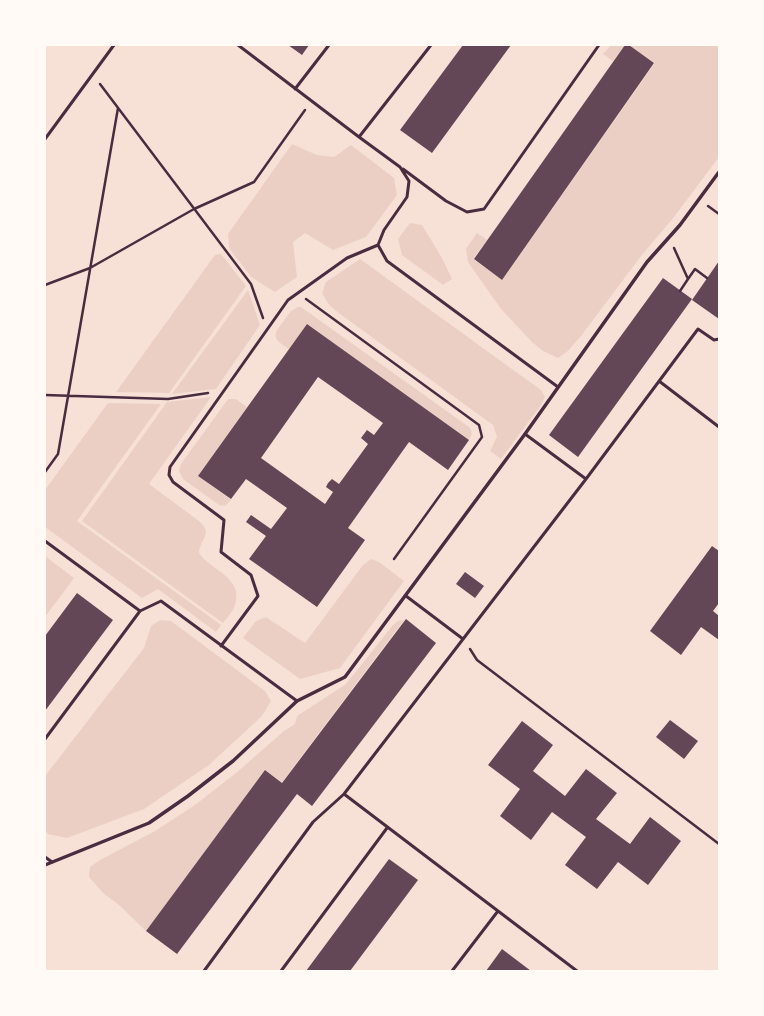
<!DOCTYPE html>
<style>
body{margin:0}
#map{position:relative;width:764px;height:1016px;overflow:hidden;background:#f7e1d7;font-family:Overpass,sans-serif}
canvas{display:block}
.frame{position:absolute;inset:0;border:46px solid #fffaf5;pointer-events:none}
</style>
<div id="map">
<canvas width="764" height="1016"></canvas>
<div class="frame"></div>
</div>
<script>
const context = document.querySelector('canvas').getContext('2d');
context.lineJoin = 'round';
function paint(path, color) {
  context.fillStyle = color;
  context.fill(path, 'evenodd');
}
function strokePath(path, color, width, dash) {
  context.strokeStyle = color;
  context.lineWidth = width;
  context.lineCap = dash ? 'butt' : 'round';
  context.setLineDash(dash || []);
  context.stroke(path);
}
const green = new Path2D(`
 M611 45H625L613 61 603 54Z
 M629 45H719V157L674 217 641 256 581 336 568 351 558 358 543 351 532 342 501 309 468 262 466 249 477 233 487 240 473 259 502 280 655 63Z
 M292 144 317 155 334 157 351 145 394 178 397 195 366 237 333 250 305 233 293 242 297 277 275 292 251 277 229 248 228 234Z
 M410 223 422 225 442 258 452 279 443 285 402 255 398 239Z
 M221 254 246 286 169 393 116 392 215 255Z
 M360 259 541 390 545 397 541 405 501 459 490 451 497 437 493 425 340 314 329 305 322 293 326 282Z
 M248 290 260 325 216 389 172 394Z
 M298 307H301L469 427C473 432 472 435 469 440L307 324 289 349C282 344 272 340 277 330L291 311Z
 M211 397 149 484 199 521C214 535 200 538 199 553 211 571 244 577 235 605 233 611 227 618 223 623L82 521 167 402Z
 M228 399H236L247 407 198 476 231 500 225 506 219 505 183 479 179 471 181 464Z
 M108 403 161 404 77 521 221 625 216 632 158 589 142 598 45 527V490Z
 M45 556 74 578 45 617Z
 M371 559 379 562 404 581 340 668 300 679 243 638 256 621 266 617 305 643 363 565Z
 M160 620 171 621 265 691 271 701 262 716 209 765 144 809 67 838 48 834 45 830V776L144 648 151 626Z
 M404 620 282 782 265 770 146 931 119 905 103 893 89 877 90 867 100 860 155 831 195 805 236 773 284 731 295 724 297 716 346 684 393 625 398 621Z`);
const building = new Path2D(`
 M288 45H309L302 55Z
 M463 45H511L432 153 400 130Z
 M625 45H629L654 63 502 280 474 259Z
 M719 261V319L692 300Z
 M663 278 692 299 578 457 549 435Z
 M307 324 469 440 448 470 409 442 348 528 365 540 317 607 249 559 266 536 246 522 251 515 271 529 287 508 246 479 231 499 198 476ZM318 377 383 423 374 435 367 430 361 438 368 444 339 484 332 479 328 483 326 487 333 492 325 504 261 458Z
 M712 546 719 551V603L713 611 719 616V640L701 627 681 655 650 631Z
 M465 572 484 586 475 598 456 584Z
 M77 593 113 620 45 711V636Z
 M406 619 436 643 312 806 297 794 177 954 146 931 265 770 282 783Z
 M670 720 698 741 684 759 656 737Z
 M522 721 553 745 533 771 565 796 586 769 617 793 596 819 630 844 650 817 681 841 648 885 618 862 597 889 565 865 586 837 552 812 531 840 500 816 520 789 488 765Z
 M389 859 418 880 350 971H306Z
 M502 949 531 971H486Z`);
const path = new Path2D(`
 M100 84 251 284 263 318
 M708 206 719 214
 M674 248 688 279 695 269 707 278
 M45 285 90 268 194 209 254 182 305 110
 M680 291 688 279
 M306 299 479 425 482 437 394 559
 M45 395 168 399 208 393
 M45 472 58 454 118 108
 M470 649 477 660 719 844`);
const service = new Path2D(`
 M238 45 359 137 400 167 409 181 407 197 384 230 378 245 387 261 558 387
 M295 89 329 45
 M359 137 431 45
 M45 139 114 45
 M403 169 446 201 467 212 484 209 599 45
 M659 381 719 427
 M525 434 586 479
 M45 541 140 611 161 601 297 701
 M406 596 463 639
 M221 646 258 596 251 575 221 552 224 520 173 482 169 475 170 467 288 300 347 258 378 245
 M45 739 140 611
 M344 794 586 479 698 329 714 340 719 339
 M45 857 52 862
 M204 971 313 822 344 794 577 971
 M281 971 387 828
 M452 971 498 911`);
const pedestrian = new Path2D(`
 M45 865 149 823 188 796 233 761 297 701 345 677 525 434 647 262 680 225 719 172`);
paint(green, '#ebcfc5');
paint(building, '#644757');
strokePath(path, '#4a2c40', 2.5);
strokePath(service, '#4a2c40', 3);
strokePath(pedestrian, '#4a2c40', 3.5);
</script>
